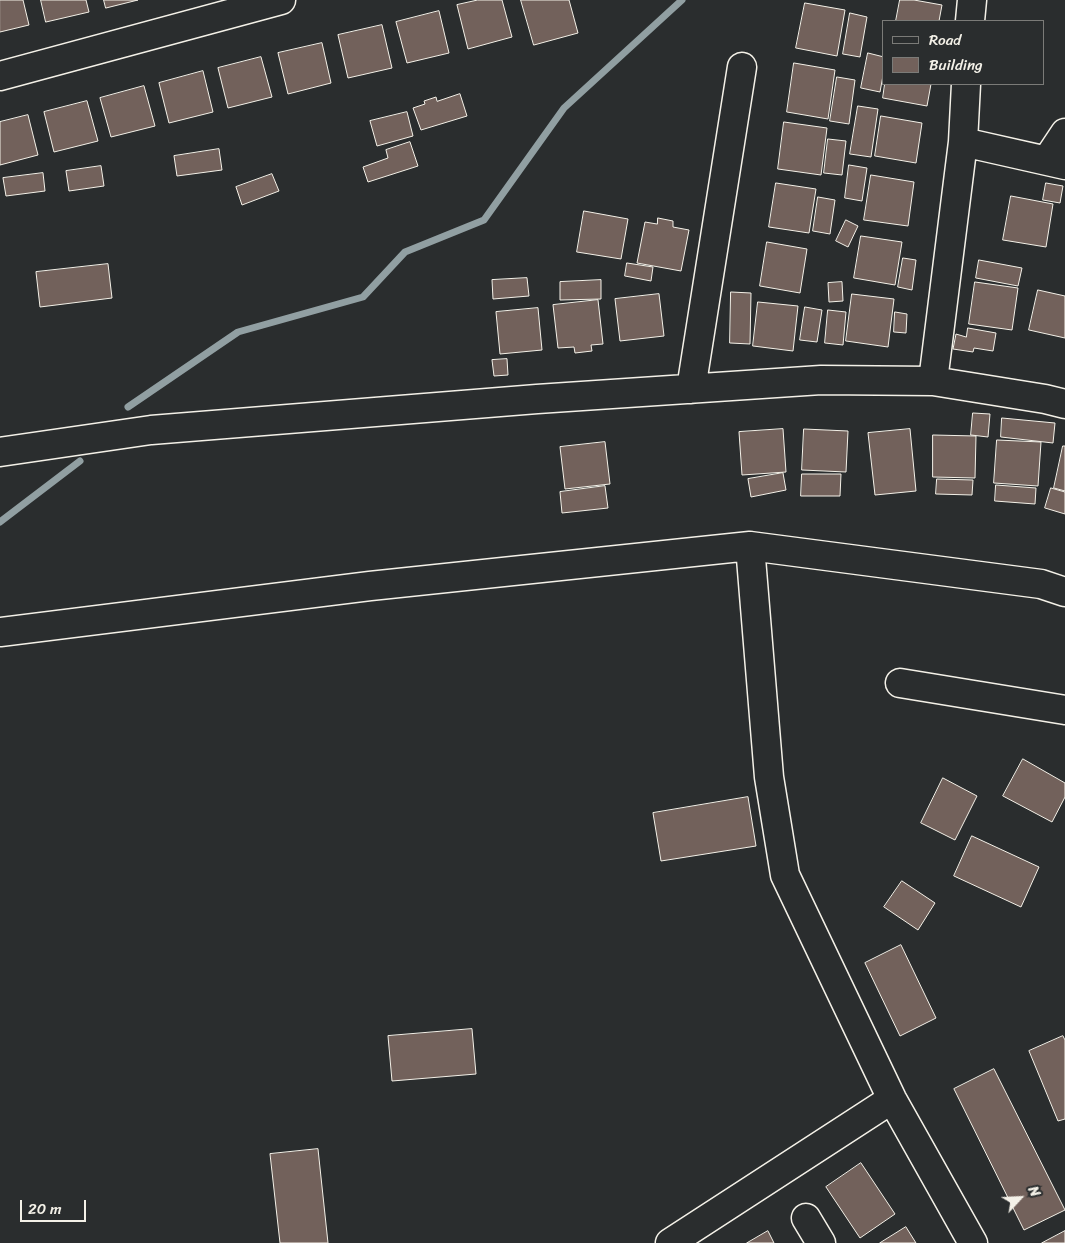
<!DOCTYPE html>
<style>
body{margin:0}
#map{position:relative;width:1065px;height:1243px;overflow:hidden;background:#2a2d2e;font-family:Sriracha,sans-serif}
canvas{display:block}
.legend{position:absolute;left:882px;top:20px;width:162px;height:65px;box-sizing:border-box;background:#2a2d2e;border:1px solid #7b7b78;margin:0;padding:6px 9px;list-style:none;font-size:15px;color:#f4f1e8}
.legend li{display:flex;align-items:center;gap:10px;height:25px}
.legend b{width:25px;border:1px solid #7b7b78}
.north{position:absolute;left:995px;top:1173px;width:50px;height:50px;-webkit-text-stroke:4px #2a2d2e;paint-order:stroke;rotate:65deg;font-size:14px;font-weight:700;line-height:20px;text-align:center;color:#f4f1e8}
.north::after{content:'';display:block;margin:auto;width:18px;height:22px;background:#f4f1e8;clip-path:polygon(50% 0,100% 100%,50% 72%,0 100%)}
.scale{position:absolute;left:20px;top:1200px;width:66px;height:22px;box-sizing:border-box;border:2px solid #f4f1e8;border-top:0;padding-left:6px;font-size:15px;line-height:18px;white-space:nowrap;color:#f4f1e8;-webkit-text-stroke:4px #2a2d2e;paint-order:stroke}
</style>
<div id="map">
<canvas width="1065" height="1243"></canvas>
<ul class="legend">
<li><b style="height:6px;background:#2a2d2e"></b>Road</li>
<li><b style="height:14px;background:#72615b"></b>Building</li>
</ul>
<div class="north">N</div>
<div class="scale">20 m</div>
</div>
<script>
const context = document.querySelector('canvas').getContext('2d');
context.lineJoin = 'round';
function strokePath(path, color, width, dash) {
  context.strokeStyle = color;
  context.lineWidth = width;
  context.lineCap = dash ? 'butt' : 'round';
  context.setLineDash(dash || []);
  context.stroke(path);
}
function paint(path, color) {
  context.fillStyle = color;
  context.fill(path, 'evenodd');
}
const stream = new Path2D(`
 M128 407 238 332 363 297 405 252 484 220 564 108 682 0
 M0 522 80 461`);
const building = new Path2D(`
 M0 0H23L29 25 0 32Z
 M41 0H86L89 12 46 22Z
 M104 0H138L106 8Z
 M478 0H502L512 37 468 49 457 5Z
 M521 0H569L578 33 534 45Z
 M900 0H914L942 5 939 21H896Z
 M805 3 845 10 837 56 796 48Z
 M439 11 449 53 407 63 396 22Z
 M850 13 867 17 860 57 843 54Z
 M382 25 392 68 348 78 338 35Z
 M322 43 331 83 288 94 278 53Z
 M868 53 884 57V70L880 92 861 88Z
 M261 57 272 97 228 108 218 68Z
 M794 63 835 70 828 119 787 112Z
 M203 71 213 112 169 123 159 83Z
 M837 77 855 80 849 124 830 121Z
 M885 84H931L927 106 883 98Z
 M144 86 155 126 111 137 100 98Z
 M460 94 467 116 421 130 413 108 425 104 424 101 436 97 437 101Z
 M87 101 98 141 54 152 44 112Z
 M858 106 878 109 871 157 850 154Z
 M407 112 413 136 377 146 370 121Z
 M28 115 38 155 0 165V122Z
 M881 116 922 123 916 163 875 156Z
 M784 122 827 128 821 175 778 169Z
 M828 139 846 141 842 175 824 173Z
 M410 142 418 166 368 182 363 167 388 158 386 150Z
 M219 149 222 170 177 176 174 156Z
 M849 165 867 168 862 201 845 198Z
 M101 166 104 186 69 191 66 171Z
 M43 173 45 191 6 196 3 178Z
 M272 174 279 191 242 205 236 187Z
 M871 175 914 182 908 226 864 220Z
 M776 183 816 189 809 233 769 227Z
 M1046 183 1063 186 1060 203 1043 200Z
 M1011 196 1053 204 1046 247 1003 240Z
 M818 197 835 200 830 234 813 231Z
 M584 211 628 219 621 259 577 252Z
 M658 218 673 221V227L689 230 681 271 637 263 645 222 657 224Z
 M846 220 858 226 848 247 836 241Z
 M861 236 902 242 895 285 854 278Z
 M767 242 807 249 800 293 760 286Z
 M903 258 916 260 912 290 898 287Z
 M979 260 1022 268 1018 286 976 278Z
 M627 263 653 267 651 281 625 276Z
 M108 264 112 298 40 307 36 272Z
 M527 278 529 296 493 299 492 280Z
 M601 280V299L560 300V282Z
 M842 282 843 301 829 302 828 283Z
 M975 282 1018 288 1012 330 969 324Z
 M1038 290 1065 296V338L1029 330Z
 M731 292 751 293 750 344 730 343Z
 M659 294 664 336 620 341 615 299Z
 M852 294 894 299 888 347 846 341Z
 M598 300 603 344 591 345 592 351 575 353 574 347 558 348 553 305Z
 M758 302 798 306 793 351 753 346Z
 M805 307 822 310 817 342 800 340Z
 M538 308 542 350 500 354 496 312Z
 M828 310 846 312 843 345 825 343Z
 M895 312 907 314 906 333 894 332Z
 M968 328 996 333 993 351 974 348 973 352 953 349 956 334 966 337Z
 M507 359 508 375 494 376 492 360Z
 M973 413 990 414 988 437 971 435Z
 M1002 418 1055 423 1053 443 1001 437Z
 M783 429 786 472 742 475 739 432Z
 M804 429 848 431 846 472 802 470Z
 M910 429 916 491 875 495 868 433Z
 M933 435 976 436 975 478 933 477Z
 M997 440 1041 442 1038 486 994 483Z
 M605 442 610 484 565 489 560 447Z
 M1063 446H1065V491L1054 488Z
 M783 473 786 490 751 497 748 479Z
 M802 474H841L840 496H801Z
 M937 479 973 480 972 495 936 494Z
 M996 485 1036 488 1035 504 995 501Z
 M605 486 608 508 562 513 560 492Z
 M1051 488 1065 492V514L1045 508Z
 M1023 759 1065 783V797L1052 822 1003 796Z
 M943 778 977 796 955 840 921 823Z
 M748 797 756 846 661 861 653 813Z
 M972 836 1039 867 1021 907 954 876Z
 M902 881 935 903 918 930 884 907Z
 M901 945 936 1018 900 1036 865 963Z
 M472 1029 476 1074 392 1081 388 1036Z
 M1063 1036 1065 1040V1119L1058 1121 1029 1051Z
 M994 1069 1065 1210 1024 1230 954 1089Z
 M318 1149 328 1243H280L270 1154Z
 M861 1163 895 1214 860 1238 826 1187Z
 M906 1227 916 1243H880Z
 M768 1231 774 1243H747Z
 M1065 1231V1243H1042Z`);
const minor = new Path2D(`
 M970 21 972 0
 M0 76 281 0
 M963 142 1065 165
 M1047 160 1065 133
 M933 381 963 142 966 84
 M691 389 742 67
 M0 452 151 430 537 399 821 380 933 381 1045 399 1065 404
 M750 546 769 777 785 875 892 1099 973 1243
 M0 632 370 586 750 546 1041 584 1065 592
 M900 683 1065 710
 M806 1218 821 1243
 M670 1243 892 1099`);
strokePath(stream, '#919fa2', 7);
paint(building, '#72615b');
strokePath(building, '#f4f1e8', 1);
strokePath(minor, '#f4f1e8', 31);
strokePath(minor, '#2a2d2e', 28);
</script>
